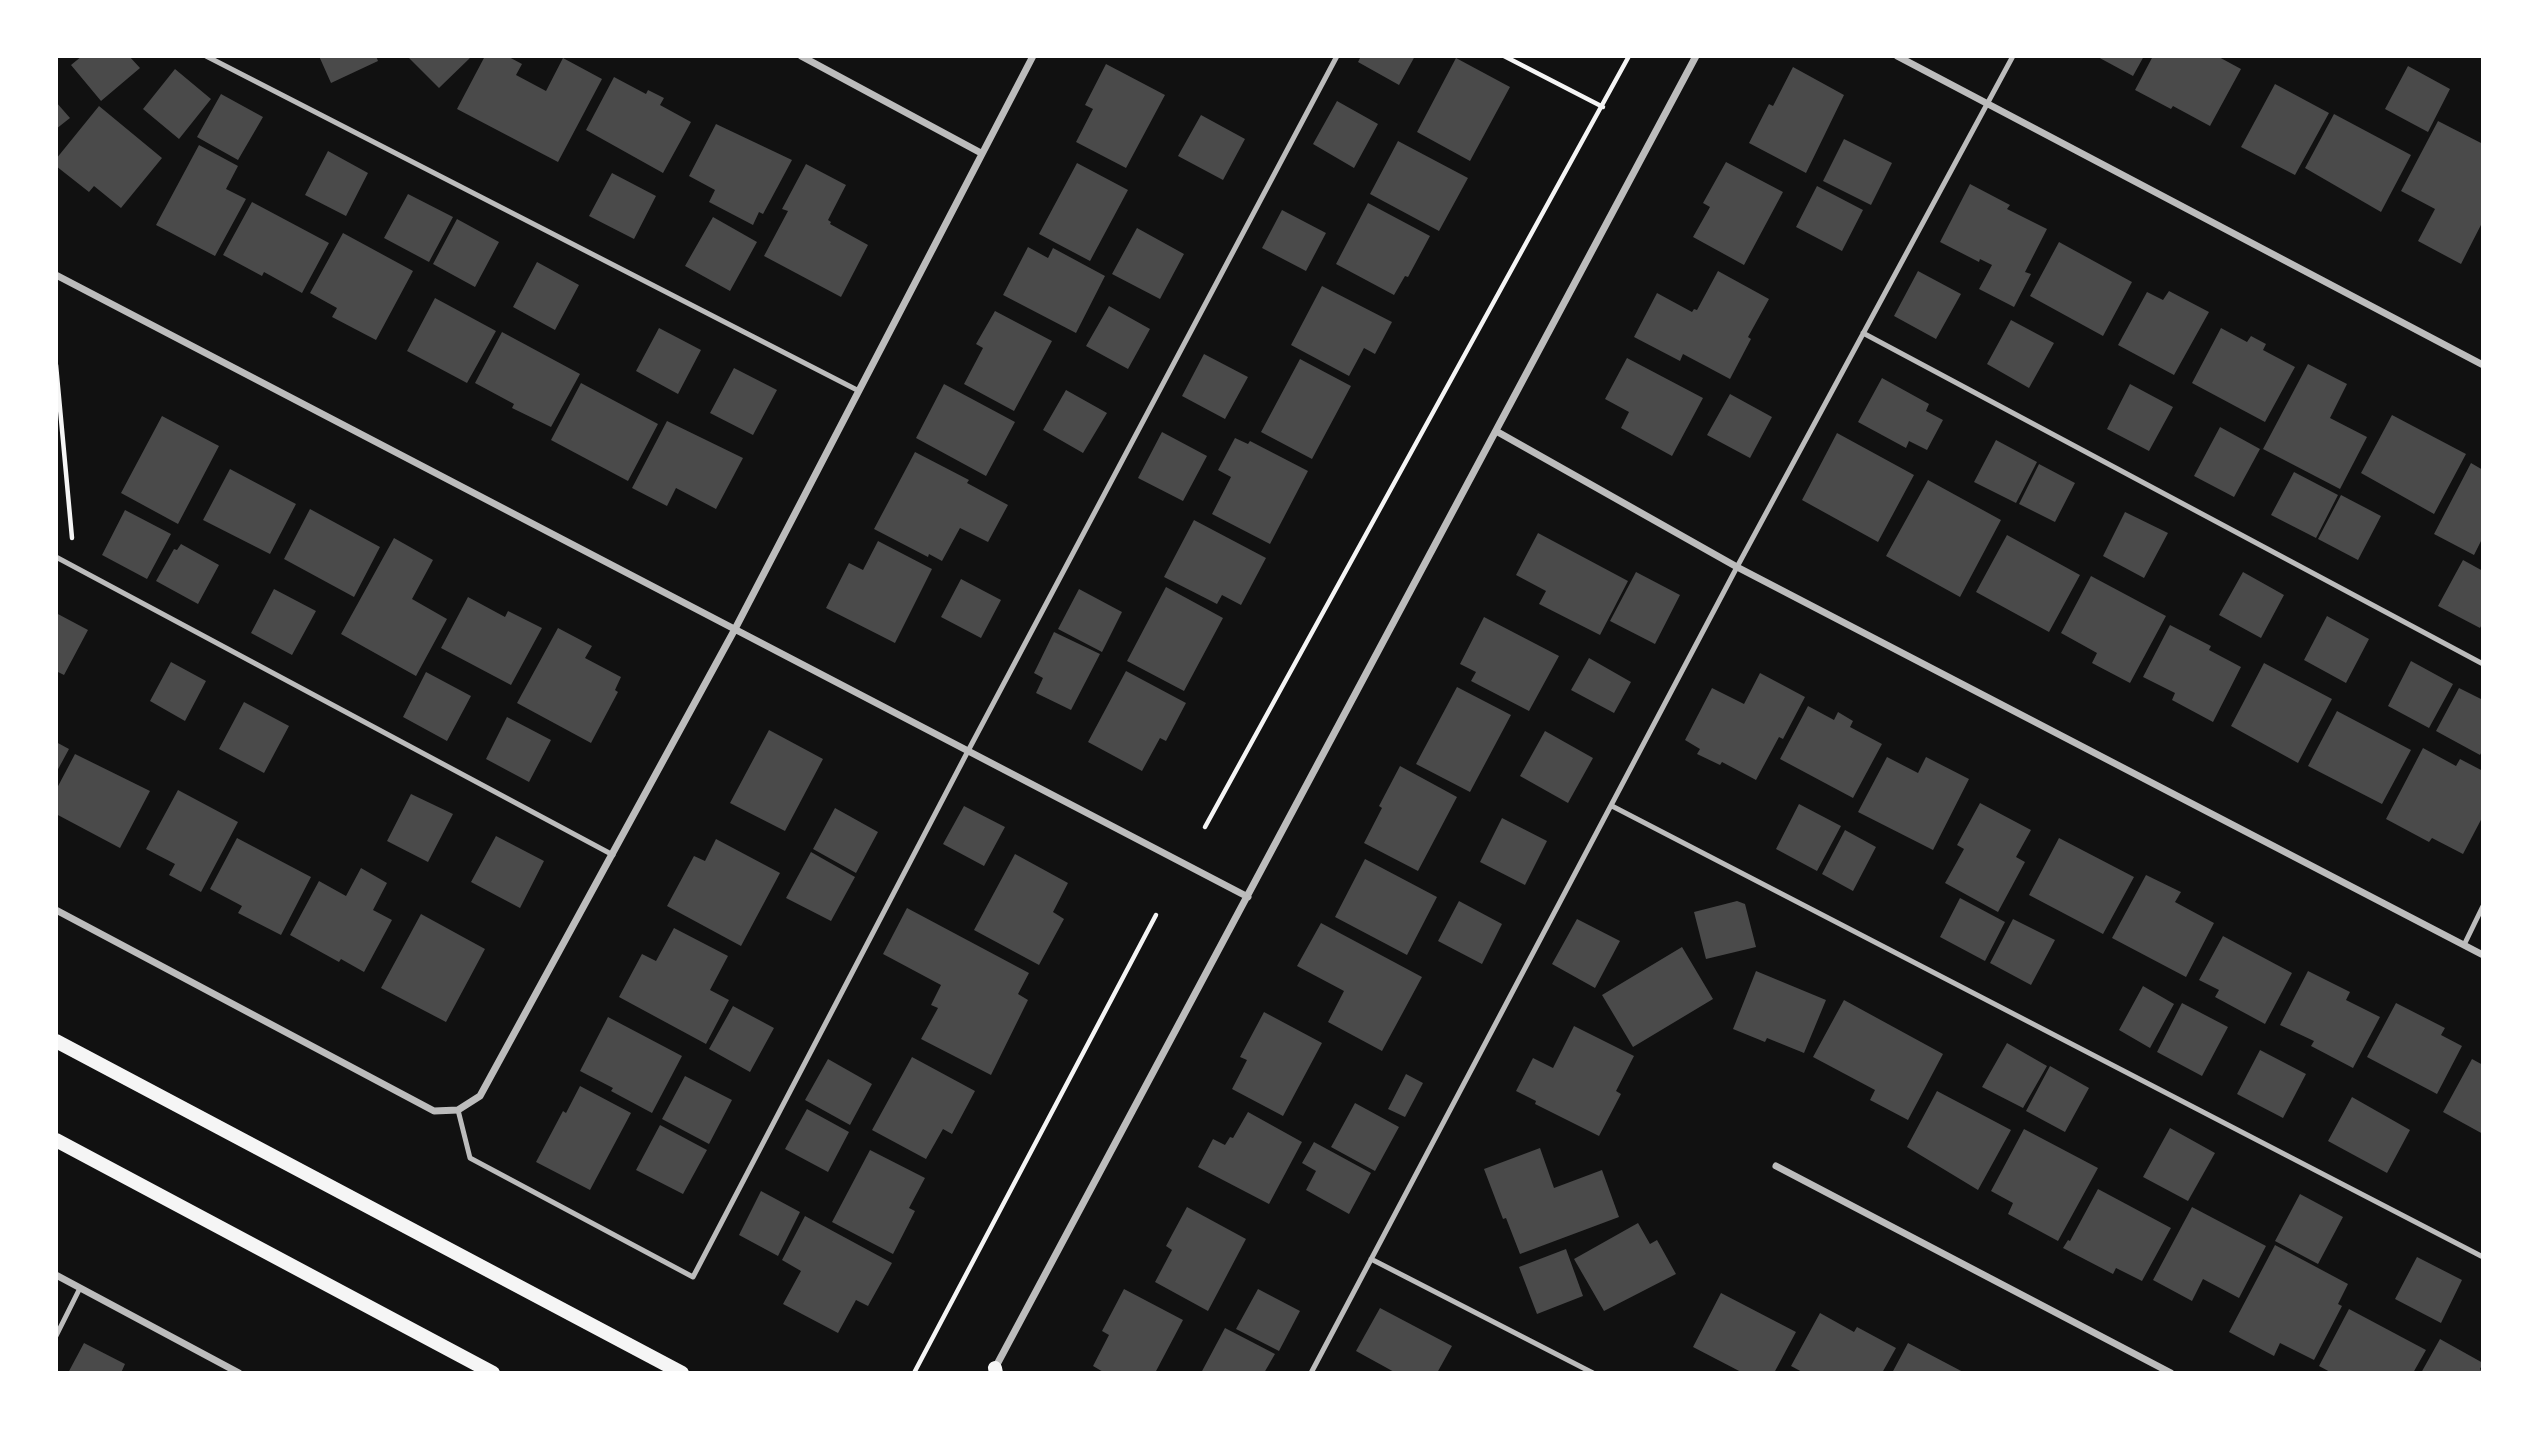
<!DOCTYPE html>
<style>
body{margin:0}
#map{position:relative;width:2539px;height:1429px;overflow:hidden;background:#111;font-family:"Golos Text",sans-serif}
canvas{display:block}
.frame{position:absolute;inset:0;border:58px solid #fff;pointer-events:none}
</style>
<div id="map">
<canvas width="2539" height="1429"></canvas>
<div class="frame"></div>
</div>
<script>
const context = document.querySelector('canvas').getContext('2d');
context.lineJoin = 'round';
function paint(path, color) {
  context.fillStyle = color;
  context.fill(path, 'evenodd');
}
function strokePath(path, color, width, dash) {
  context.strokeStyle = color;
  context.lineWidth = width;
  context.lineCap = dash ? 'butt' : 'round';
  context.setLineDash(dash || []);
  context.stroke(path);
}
const building = new Path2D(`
 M82 56H129L140 68 101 101 71 65Z
 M319 56H376L378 61 331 83Z
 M407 56H472L439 88Z
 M485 56H507L522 64 516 75 546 91 563 58 602 79 558 162 457 109Z
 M1361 56H1415L1399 85 1358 62Z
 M2096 56H2144L2133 76Z
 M2153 56H2217L2241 69 2210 126 2173 106 2171 109 2135 90Z
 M1456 58 1510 87 1470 161 1417 132Z
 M1106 64 1165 95 1126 168 1076 142 1093 109 1085 105Z
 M2408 66 2450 89 2428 132 2385 109Z
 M1793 67 1844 95 1806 173 1749 143 1769 104 1773 106Z
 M175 69 211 99 179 139 143 109Z
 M614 77 646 94 648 90 664 98 660 105 691 122 663 173 586 130Z
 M2275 84 2329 113 2295 175 2241 147Z
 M221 94 263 117 238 160 197 137Z
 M1337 101 1378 124 1354 168 1313 144Z
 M56 102 70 118 56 129Z
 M99 106 162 158 121 208 94 186 89 192 56 166V159Z
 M2334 114 2411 155 2381 212 2305 168Z
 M1201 115 1245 139 1223 180 1178 156Z
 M2438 121 2483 144V221L2461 264 2418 241 2435 209 2401 191Z
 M716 124 792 160 763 214 759 212 753 225 709 202 715 190 689 176Z
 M1844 139 1892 163 1871 205 1823 181Z
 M1398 141 1468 178 1439 231 1370 194Z
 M199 145 238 166 226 189 246 199 215 256 156 225Z
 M328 151 368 173 346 216 305 195Z
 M1726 162 1783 192 1744 265 1693 237 1710 207 1703 203Z
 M1077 163 1128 190 1090 261 1039 234Z
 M806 164 846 185 828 220 831 222 830 224 868 245 841 297 764 256 788 211 782 209Z
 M612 173 656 196 634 239 589 216Z
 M1970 184 2010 205 2007 209 2047 229 2025 272 2031 274 2014 307 1979 289 1992 265 1980 259 1979 262 1940 242Z
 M1817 186 1863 210 1842 251 1796 227Z
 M408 194 453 217 429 262 384 238Z
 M252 202 329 243 302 293 264 272 262 276 223 255Z
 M1368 203 1430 236 1408 277 1405 276 1394 295 1336 264Z
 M1282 210 1326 233 1306 271 1262 248Z
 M713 217 757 242 730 291 685 266Z
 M457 219 499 242 475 287 433 264Z
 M1137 228 1184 254 1160 299 1112 274Z
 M343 233 413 271 376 340 332 317 337 308 310 293Z
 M2059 242 2132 282 2103 336 2030 296Z
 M1028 247 1048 258 1053 248 1105 276 1076 333 1003 295Z
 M537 262 579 285 555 330 513 307Z
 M1718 271 1769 299 1748 337 1751 339 1730 379 1683 354 1680 361 1634 337 1657 293 1692 312 1694 309 1697 310Z
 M1918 271 1961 294 1936 339 1894 316Z
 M1322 286 1392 322 1375 354 1364 348 1349 376 1291 345Z
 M2169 291 2209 312 2174 375 2118 345 2147 292 2163 300Z
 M435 298 496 331 467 383 407 351Z
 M1109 306 1150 329 1128 369 1086 346Z
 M995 311 1052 341 1014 411 964 384 983 348 976 344Z
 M2011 320 2054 343 2029 388 1987 364Z
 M659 328 701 350 678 394 636 371Z
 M2221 328 2247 342 2251 336 2266 344 2263 350 2295 367 2265 422 2192 383Z
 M502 332 580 374 551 427 512 408 514 404 475 383Z
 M1204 354 1248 377 1225 419 1182 396Z
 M1627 358 1703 398 1672 456 1621 428 1629 412 1605 399Z
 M1300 359 1351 386 1312 459 1261 432Z
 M2308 364 2347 384 2330 418 2367 437 2340 489 2263 449Z
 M734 368 777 390 753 435 710 413Z
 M1882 378 1929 404 1926 411 1943 420 1927 450 1909 441 1906 448 1858 422Z
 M581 383 658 424 628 481 551 440Z
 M944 384 1015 422 986 476 916 438Z
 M2130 384 2173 407 2149 451 2107 429Z
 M1066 390 1107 413 1083 453 1043 430Z
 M1730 394 1772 417 1750 458 1707 435Z
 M2392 415 2466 454 2434 514 2361 473Z
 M162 416 219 446 178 524 121 493Z
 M667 421 743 458 716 509 676 488 667 506 632 488Z
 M2220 427 2260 449 2234 497 2194 476Z
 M1162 432 1207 456 1183 501 1138 478Z
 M1837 433 1914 475 1878 542 1802 500Z
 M1235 438 1248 444 1250 441 1308 471 1270 544 1212 514 1231 477 1218 470Z
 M1996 440 2037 462 2016 503 1974 482Z
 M915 452 969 480 967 483 1008 505 988 542 960 528 942 561 929 554 928 557 874 529Z
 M2471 463 2483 470V542L2481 541 2474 555 2434 534Z
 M2039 464 2075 483 2055 522 2019 504Z
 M230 469 296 504 270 554 203 520Z
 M2294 472 2338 495 2316 538 2271 515Z
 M1928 480 2001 520 1960 597 1886 556Z
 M2341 495 2381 516 2358 560 2318 539Z
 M310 509 380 547 354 597 284 559Z
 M125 510 171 534 147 579 102 555Z
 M2125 512 2168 533 2144 578 2103 556Z
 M1194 520 1266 558 1241 605 1222 595 1217 604 1164 577Z
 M1538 533 1628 581 1600 635 1539 604 1546 591 1516 575Z
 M2007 535 2080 575 2049 632 1976 592Z
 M394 538 433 560 412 599 447 619 416 676 341 634Z
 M878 541 932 569 895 643 826 608 849 563 863 570Z
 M181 544 219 565 198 604 156 581 174 549 177 550Z
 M2463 560 2483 571V622L2480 628 2438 606Z
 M1636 572 1680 595 1655 644 1610 621Z
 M2243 572 2284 595 2261 638 2219 615Z
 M2091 576 2166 616 2130 683 2092 663 2097 653 2061 633Z
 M961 579 1001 600 981 638 941 617Z
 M1166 587 1223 618 1184 691 1127 661Z
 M274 589 316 611 292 655 251 633Z
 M1079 589 1122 612 1102 652 1058 629Z
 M468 597 505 617 508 611 542 628 511 685 441 648Z
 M56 613 88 630 64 675 56 671Z
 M2327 616 2369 639 2346 683 2304 660Z
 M1484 617 1559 656 1529 711 1471 681 1476 672 1460 664Z
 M2170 625 2211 646 2209 650 2241 667 2213 722 2172 700 2175 693 2143 677Z
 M558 628 592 646 585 658 621 677 615 690 618 692 591 743 517 703Z
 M1054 632 1100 654 1071 710 1036 693 1043 678 1034 673Z
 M1589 658 1631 682 1614 713 1571 690Z
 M2411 661 2453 684 2429 728 2388 706Z
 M171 662 206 681 185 721 150 701Z
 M2264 663 2332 699 2298 763 2231 726Z
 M1126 671 1186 703 1166 741 1160 738 1142 771 1088 742Z
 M426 672 471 696 447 741 403 717Z
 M1760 673 1805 697 1783 739 1779 737 1756 780 1722 762 1720 765 1697 754 1700 749 1685 740 1712 688 1744 704Z
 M1457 687 1511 715 1470 792 1416 764Z
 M2459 688 2483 700V749L2480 755 2436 731Z
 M244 702 289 726 264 773 219 749Z
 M1808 706 1834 720 1838 712 1853 721 1850 727 1882 744 1853 798 1780 759Z
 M2337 711 2411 750 2382 804 2308 766Z
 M507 717 551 740 529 782 486 759Z
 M769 730 823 759 785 831 730 803Z
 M1545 731 1593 758 1568 803 1520 776Z
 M56 742 69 749 56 773Z
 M2423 748 2456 766 2460 759 2483 771V816L2463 854 2432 838 2429 842 2386 819Z
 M75 754 150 791 120 848 56 814V790Z
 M1887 757 1918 773 1926 757 1969 779 1933 850 1858 812Z
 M1400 766 1457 797 1418 871 1364 843 1382 808 1379 806Z
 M178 790 238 822 201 892 169 875 175 864 146 849Z
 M411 794 453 814 428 862 387 841Z
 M1980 803 2031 830 2016 857 2025 862 1998 912 1945 883 1964 849 1957 845Z
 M1799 804 1841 826 1817 871 1776 849Z
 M964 806 1005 827 984 866 943 844Z
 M835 808 878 832 856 873 813 849Z
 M1502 818 1547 841 1525 885 1480 862Z
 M1845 830 1876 847 1853 891 1822 874Z
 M496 836 544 861 520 908 471 882Z
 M237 838 311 877 281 935 238 913 242 906 210 889Z
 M2059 838 2134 877 2103 934 2029 895Z
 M716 839 780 873 741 946 667 906 694 856 705 861Z
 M811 852 855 877 831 921 786 898Z
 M1015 854 1068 883 1053 912 1064 919 1039 965 974 930Z
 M1365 859 1437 897 1407 955 1335 917Z
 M361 868 387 883 373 910 392 920 364 972 341 959 339 962 290 935 319 881 346 896Z
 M2146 875 2181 892 2175 902 2214 923 2186 977 2112 938Z
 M1960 898 2005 922 1985 961 1940 937Z
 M1459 901 1502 924 1482 964 1438 941Z
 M1737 901 1745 904 1756 947 1706 959 1694 912Z
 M907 908 1029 973 1018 994 1028 1000 991 1075 921 1039 938 1008 931 1005 941 985 883 954Z
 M421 914 485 949 446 1022 381 988Z
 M1577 919 1620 941 1595 988 1552 964Z
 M2013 919 2055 940 2031 985 1990 963Z
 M1321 923 1422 977 1382 1051 1328 1022 1344 991 1297 966Z
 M674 928 728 956 710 990 729 1000 706 1044 619 997 642 954 656 961Z
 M2223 936 2292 973 2265 1024 2215 997 2219 990 2199 980Z
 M1682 947 1713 999 1633 1047 1602 995Z
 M1756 971 1826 1000 1804 1053 1767 1038 1765 1042 1733 1029Z
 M2308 971 2350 992 2346 1000 2380 1017 2353 1068 2311 1046 2314 1041 2280 1025Z
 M2143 986 2174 1004 2150 1048 2119 1030Z
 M1844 1000 1943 1054 1908 1120 1870 1100 1875 1090 1813 1057Z
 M2182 1003 2228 1027 2202 1076 2157 1052Z
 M2396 1003 2445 1028 2441 1035 2462 1046 2437 1094 2367 1057Z
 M733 1006 774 1028 750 1072 709 1049Z
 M1264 1012 1322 1043 1283 1116 1232 1089 1247 1060 1240 1057Z
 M608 1017 682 1056 652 1113 611 1091 613 1088 580 1071Z
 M1574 1026 1634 1056 1616 1091 1621 1094 1599 1136 1535 1104 1536 1101 1516 1091 1533 1058 1553 1068Z
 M2007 1043 2047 1066 2023 1108 1982 1087Z
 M2260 1050 2306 1074 2283 1118 2237 1094Z
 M912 1057 975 1091 952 1134 943 1129 926 1159 872 1130Z
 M828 1059 872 1084 850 1125 805 1100Z
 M2472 1059 2483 1065V1134L2443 1112Z
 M2050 1066 2089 1088 2065 1132 2026 1111Z
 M1406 1074 1423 1083 1405 1117 1388 1109Z
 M685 1076 732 1100 709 1144 662 1119Z
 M580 1086 631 1113 590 1190 536 1162 563 1111 566 1113Z
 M1937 1091 2011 1130 1978 1190 1907 1147Z
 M2352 1097 2410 1130 2387 1173 2328 1141Z
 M1355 1103 1399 1127 1375 1171 1331 1147Z
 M807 1109 849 1132 828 1172 785 1149Z
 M1248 1112 1302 1142 1269 1204 1198 1167 1213 1139 1225 1145 1230 1137 1233 1138Z
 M660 1125 707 1150 683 1194 636 1170Z
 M2170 1128 2215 1153 2188 1201 2143 1177Z
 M2024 1129 2098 1168 2058 1241 2008 1214 2013 1203 1991 1191Z
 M1314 1142 1371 1173 1349 1214 1306 1190 1316 1171 1302 1163Z
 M1540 1148 1554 1188 1602 1170 1619 1217 1520 1254 1506 1218 1503 1219 1484 1169Z
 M870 1150 925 1178 909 1208 915 1211 893 1254 832 1222Z
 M2098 1189 2171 1228 2142 1281 2116 1268 2113 1274 2063 1248 2068 1240 2070 1241Z
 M761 1191 800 1212 778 1256 739 1235Z
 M2300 1194 2343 1217 2318 1264 2275 1241Z
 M1187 1207 1246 1239 1208 1311 1155 1282 1172 1250 1166 1246Z
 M2192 1207 2266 1246 2239 1298 2203 1279 2192 1301 2153 1280Z
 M805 1216 892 1263 868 1306 856 1300 838 1333 783 1304 801 1271 782 1260Z
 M1638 1223 1650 1244 1657 1240 1676 1274 1604 1311 1574 1259Z
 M2275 1245 2348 1284 2338 1304 2342 1306 2314 1360 2280 1343 2274 1356 2229 1332Z
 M1566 1249 1583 1296 1537 1314 1519 1267Z
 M2417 1257 2462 1280 2441 1323 2395 1299Z
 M1124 1289 1183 1320 1155 1373H1105L1093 1366 1109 1335 1102 1331Z
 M1258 1289 1300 1311 1279 1351 1236 1329Z
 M1721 1293 1796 1332 1774 1373H1743L1693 1347Z
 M1380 1308 1452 1346 1437 1373H1396L1356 1351Z
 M2349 1309 2426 1350 2413 1373H2332L2319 1366Z
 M1820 1313 1854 1332 1857 1327 1896 1348 1882 1373H1804L1791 1366Z
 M1225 1328 1275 1354 1264 1373H1201Z
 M2440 1339 2483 1363 2480 1369 2483 1373H2421Z
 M84 1343 125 1364 121 1373H68Z
 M1908 1343 1965 1373H1892Z`);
const path = new Path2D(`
 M1504 56 1603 107
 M56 365 72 538
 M1205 827 1629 56
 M914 1373 1156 915`);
const service = new Path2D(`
 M206 56 859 391
 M1863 333 2483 664
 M56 557 613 855
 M1612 806 2483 1257
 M2464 945 2483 906
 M458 1110 470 1158 693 1277 968 751 1337 56
 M1371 1259 1593 1373
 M56 1336 80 1288
 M1311 1373 1737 567 2013 56`);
const minor = new Path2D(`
 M801 56 981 153
 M1897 56 2483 365
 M56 275 1248 897
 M1496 431 1737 567 2483 955
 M56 910 434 1111 458 1110 480 1096 735 629 1033 56
 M1776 1166 2171 1373
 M56 1275 239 1373
 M994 1370 1696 56`);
const secondary = new Path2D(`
 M56 1041 682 1373
 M56 1140 493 1373
 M995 1368 996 1373`);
paint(building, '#4a4a4a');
strokePath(path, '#f5f5f5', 4.5);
strokePath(service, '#bcbcbc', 5);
strokePath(minor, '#bcbcbc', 7);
strokePath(secondary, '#f5f5f5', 14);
</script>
